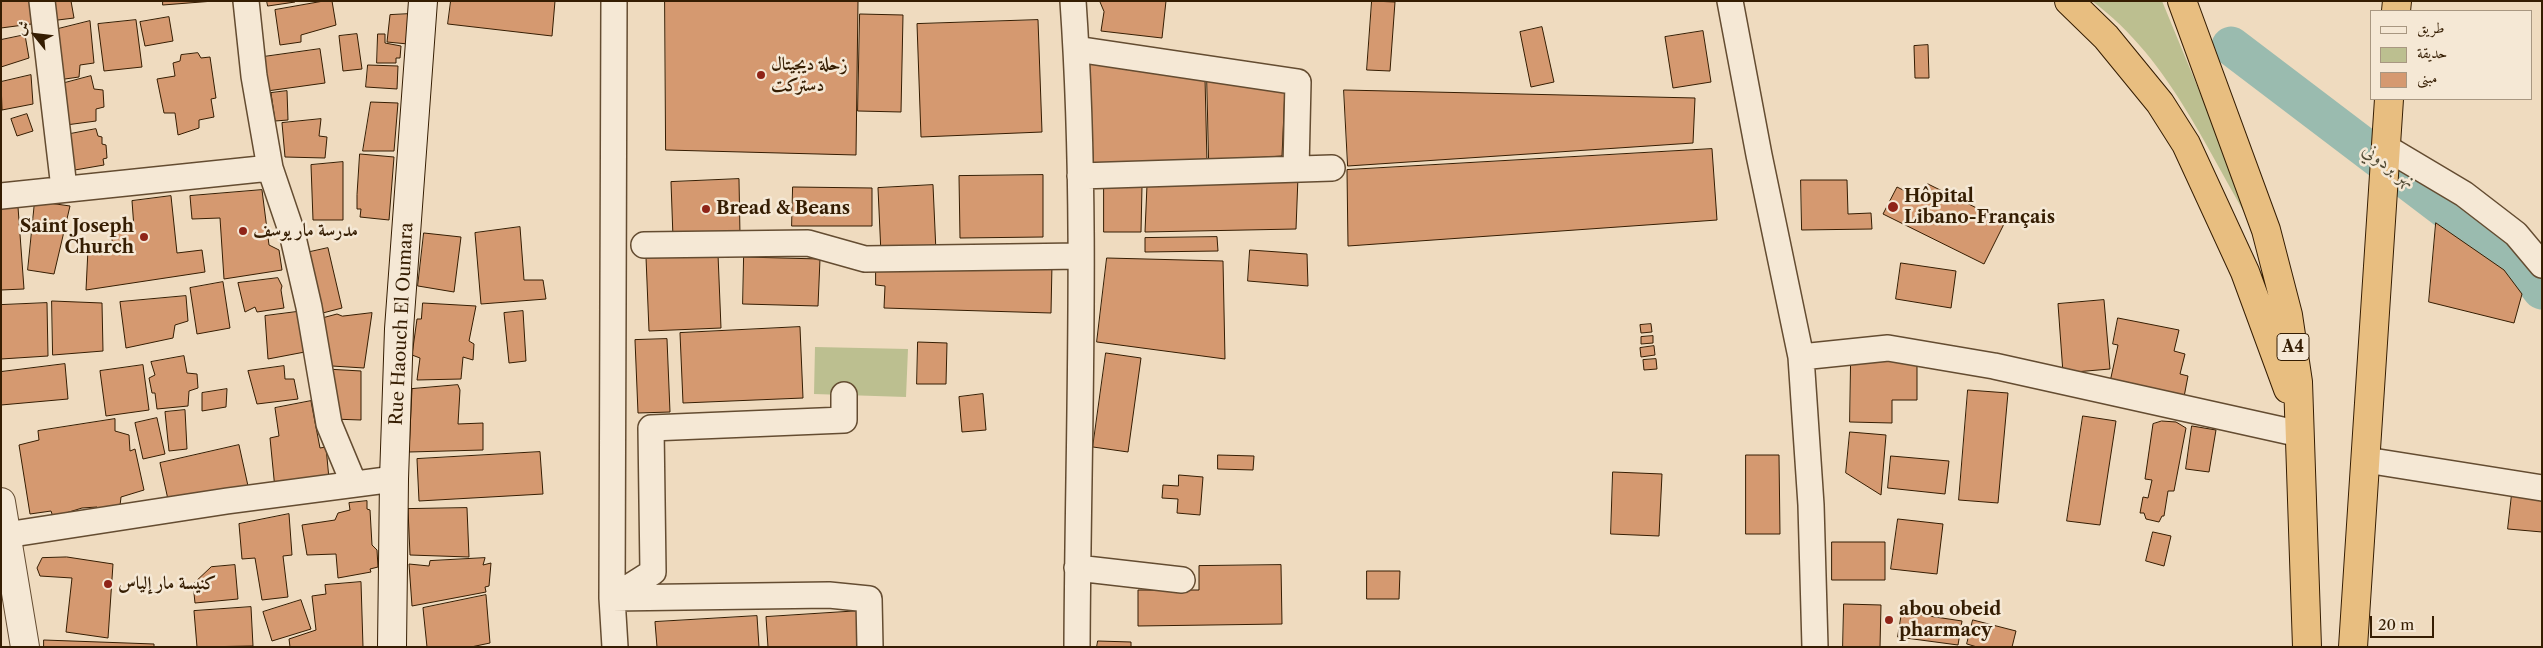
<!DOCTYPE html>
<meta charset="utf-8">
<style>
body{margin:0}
#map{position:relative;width:2543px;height:648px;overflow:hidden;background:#efdbbf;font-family:"Libre Caslon Text",Amiri,serif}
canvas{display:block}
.frame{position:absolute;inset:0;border:2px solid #351d02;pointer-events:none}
.legend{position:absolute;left:2370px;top:10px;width:162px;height:90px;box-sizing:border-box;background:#f5e8d5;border:1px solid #a89781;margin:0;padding:6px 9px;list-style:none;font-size:15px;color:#351d02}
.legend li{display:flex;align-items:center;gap:10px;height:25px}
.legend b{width:25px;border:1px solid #a89781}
.north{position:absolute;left:10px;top:10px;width:50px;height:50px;-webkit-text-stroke:4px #f5e8d5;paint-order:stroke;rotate:299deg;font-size:14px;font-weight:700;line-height:20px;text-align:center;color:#351d02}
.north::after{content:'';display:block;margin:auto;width:18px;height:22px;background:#351d02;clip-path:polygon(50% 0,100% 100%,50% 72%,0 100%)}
.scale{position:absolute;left:2370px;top:616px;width:64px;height:22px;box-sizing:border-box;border:2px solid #351d02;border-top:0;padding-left:6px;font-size:15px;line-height:18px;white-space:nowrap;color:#351d02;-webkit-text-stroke:4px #f5e8d5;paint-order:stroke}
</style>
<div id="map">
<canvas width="2543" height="648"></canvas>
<div class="frame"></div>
<ul class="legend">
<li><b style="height:6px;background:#f5e8d5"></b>طريق</li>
<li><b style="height:14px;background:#bcbf90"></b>حديقة</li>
<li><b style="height:14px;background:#d59970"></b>مبنى</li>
</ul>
<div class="north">ش</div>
<div class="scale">20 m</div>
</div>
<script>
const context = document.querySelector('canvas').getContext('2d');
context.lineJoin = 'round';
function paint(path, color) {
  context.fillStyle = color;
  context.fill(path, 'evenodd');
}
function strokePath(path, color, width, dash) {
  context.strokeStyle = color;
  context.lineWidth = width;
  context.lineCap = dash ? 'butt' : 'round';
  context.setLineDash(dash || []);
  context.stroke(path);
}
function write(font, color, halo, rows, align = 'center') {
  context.font = font + ' "Libre Caslon Text",Amiri,serif';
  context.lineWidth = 5;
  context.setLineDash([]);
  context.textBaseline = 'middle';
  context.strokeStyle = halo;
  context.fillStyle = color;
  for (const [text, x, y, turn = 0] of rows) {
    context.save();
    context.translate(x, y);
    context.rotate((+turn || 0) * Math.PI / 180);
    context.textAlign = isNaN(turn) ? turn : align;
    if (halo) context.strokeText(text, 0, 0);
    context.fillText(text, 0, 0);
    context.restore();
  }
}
const green = new Path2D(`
 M2092 1H2162L2260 238C2208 156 2173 61 2092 1Z
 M815 347 908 349 906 397 814 394Z`);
const river = new Path2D(`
 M2231 46 2526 270 2542 290`);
const building = new Path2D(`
 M1 1H34L39 23 1 28Z
 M46 1H71L74 18 50 21Z
 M163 1H214L163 5Z
 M267 1H295V2L268 6Z
 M324 1H332L336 25 301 35V42L280 45 275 10Z
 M451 1H555L552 36 448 24Z
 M665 1H858L856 155 666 150Z
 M1100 1H1166L1162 38 1101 31 1104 12Z
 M1372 1 1395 2 1390 71 1367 70Z
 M410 14 408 44 387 42 390 15Z
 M860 14 903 15 901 112 858 111Z
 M169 17 173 41 145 46 140 22Z
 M136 20 142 67 104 71 98 24Z
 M1038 20 1042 132 921 137 917 24Z
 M90 21 94 63 80 65 79 77 58 80V29Z
 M1542 27 1554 82 1531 87 1520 32Z
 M1703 31 1711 82 1673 88 1665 37Z
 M357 34 362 69 343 71 339 36Z
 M378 34H385V43L401 46 400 58H396V63H377Z
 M25 35 29 58 1 67V40Z
 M1928 45 1929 78H1915L1914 46Z
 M320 49 325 83 267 91 263 57Z
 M198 53 201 58 210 57 216 98 211 99 214 117 199 120V128L178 135 175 113H164L157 79 175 76 173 63 180 61 181 55Z
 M1088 61 1205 78 1207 162 1094 165Z
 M368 65 398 66 397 89 366 87Z
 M31 75 33 104 2 110 1 82Z
 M91 76 94 89 103 90 104 107 96 109V121L66 125 61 84Z
 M1207 76 1285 89 1282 156 1209 161Z
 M1344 90 1695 98 1693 143 1348 166Z
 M287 91 288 120 275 121 271 93Z
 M371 102 398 103 394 151H363Z
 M27 114 33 131 17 136 11 119Z
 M321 119 319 136 327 137 325 158 285 157 282 123Z
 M96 129 98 136 102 137V144L106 145 107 158 103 159 104 165 69 171 65 135Z
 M1712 149 1717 220 1348 246 1347 170Z
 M360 154 394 157 389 220 360 217 361 209H357V195Z
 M343 162V220H313L311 165Z
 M1043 175V237L960 238 959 176Z
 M1298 177 1296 229 1145 232 1147 185Z
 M739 179 740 235 673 238 671 182Z
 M1801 180H1847L1848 214 1871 213 1872 229 1802 230Z
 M1928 184 2005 222 1984 264 1883 214 1897 187 1921 199Z
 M933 185 936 252 881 254 878 188Z
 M1104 186H1142L1141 232H1104Z
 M793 187 872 188V226H792Z
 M262 190 269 245 279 250 282 270 224 279 220 218 192 219 190 196Z
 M171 196 177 253 202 250 205 272 86 290 88 249 112 244V230L134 228 132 201Z
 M35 201 70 206 54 274 28 270Z
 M18 207 24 289 1 290V208Z
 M2436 223 2504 270 2522 294 2514 323 2429 302Z
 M520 227 524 280H543L546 299 481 304 475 233Z
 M424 233 461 237 454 292 418 286Z
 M1217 237 1218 251 1145 252V238Z
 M328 248 342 308 315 315 301 254Z
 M1250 250 1307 254 1308 286 1248 281Z
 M718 254 721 328 649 331 646 257Z
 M744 257 820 259 818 306 743 304Z
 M1107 258 1223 261 1225 359 1097 342Z
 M876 259 1052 264 1051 313 884 308 885 286 876 285Z
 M1901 263 1956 271 1951 308 1896 299Z
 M278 278 282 286 281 290 284 308 257 312 255 307 245 312 238 283Z
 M223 282 230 328 197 334 190 288Z
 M186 296 188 321 175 325 173 338 126 348 120 302Z
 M2104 300 2110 369 2063 373 2058 304Z
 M52 301 102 303 103 351 53 355Z
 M47 303 48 356 1 359V305Z
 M423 303 476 306 469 341 474 344 473 360 463 357 461 379 417 380 420 358 412 355 417 319H421Z
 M304 311 310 351 268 359 265 316Z
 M523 311 526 361 509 363 504 313Z
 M372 313 364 368 332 366 328 359 322 318 337 314 342 316Z
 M2118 318 2179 330 2174 351 2185 354 2180 374 2188 376 2184 397 2110 382 2118 345 2113 344Z
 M1651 324 1652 332 1641 333 1640 325Z
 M800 327 803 398 683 403 680 333Z
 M1653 336V343L1641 344V337Z
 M667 339 670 412 638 413 635 340Z
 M918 342 947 343 946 384H917Z
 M1654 346 1655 355 1641 357 1640 348Z
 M1106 353 1141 358 1128 452 1093 447Z
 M184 356 187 373 197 374 198 388 189 391 188 406 157 409 155 393H152L149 378 155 375 151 362Z
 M1656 359 1657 369 1644 370 1643 360Z
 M1851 361H1917V400H1892V423L1850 422Z
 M65 364 68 399 1 405V372Z
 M143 365 149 410 106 416 100 371Z
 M284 366 285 379H294L298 399 257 404 248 371Z
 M326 369 361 371V420L332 419Z
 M458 385 460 390 458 424 483 423V450L409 452 412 389Z
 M227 389 226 407 202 411V393Z
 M1968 390 2008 393 1998 503 1959 500Z
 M983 394 986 430 962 432 959 397Z
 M311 401 320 448 326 447 329 479 275 489 270 438 279 436 275 408Z
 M185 410 187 449 169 451 165 412Z
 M2083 416 2116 421 2100 525 2067 521Z
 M157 418 165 454 143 459 135 423Z
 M115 419V431L129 435 130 451 135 449 144 490 121 497 120 506 100 511 97 507 82 508 53 517 51 511 30 514 19 445 39 440 38 431Z
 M2162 421 2176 422 2186 428 2174 491H2168L2164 516H2162L2159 522 2146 519 2144 513H2140L2143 497 2148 498 2152 480 2145 479 2153 424Z
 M2192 426 2216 430 2209 472 2186 469Z
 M1850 432 1886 435 1881 495 1846 473Z
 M239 445 248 486 169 504 160 463Z
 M540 452 543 494 419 501 417 459Z
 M1218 455 1254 456 1253 470 1218 469Z
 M1746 455H1779L1780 534H1746Z
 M1891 456 1949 461 1945 494 1888 488Z
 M1613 472 1662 474 1659 536 1611 534Z
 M1179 475 1203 477 1200 515 1177 513 1178 499 1162 498 1163 485 1178 486Z
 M2512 494 2542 497V532L2508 529Z
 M367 501V509L370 510 372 545 377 550 378 567 370 569 371 572 338 578 336 554 307 555 302 525 335 520 338 513 350 510 349 503Z
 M467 508 469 557 410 555 408 509Z
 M289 514 292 555 283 556 288 597 262 600 255 558 242 559 239 524Z
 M1898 519 1943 524 1937 574 1891 569Z
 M2153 532 2171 536 2164 566 2146 561Z
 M1832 542H1885V580H1832Z
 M67 557 113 564 108 638 66 632 72 578 40 576 37 568 42 558Z
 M485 558 483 565 491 563 489 586 485 587 486 592 412 606 409 564 429 566 430 561Z
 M235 565 238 599 195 603 193 584 211 567Z
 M1281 565 1282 624 1138 626V590H1199V566Z
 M1367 571H1400L1399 599H1367Z
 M361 582 363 647H290L289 639 316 630 312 596 326 594 325 585Z
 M486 595 490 643 471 647H427L423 608Z
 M301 600 311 629 272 641 263 612Z
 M1844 604 1881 605 1880 647H1843Z
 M251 607 253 646 197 647 194 611Z
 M860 611 862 647H768L766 617Z
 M1902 612 1962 621 1958 645 1898 637Z
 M757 616 759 647H657L655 622Z
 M1973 620 2016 631 2012 647H1977L1967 644Z
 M44 640 154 644V647H44Z
 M1098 641 1131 642V647H1097Z`);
const minor = new Path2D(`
 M42 1 64 188
 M246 1 254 76 270 168 292 233 309 307 329 424 354 484
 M614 1 612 598 615 647
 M1073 1C1088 216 1078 431 1077 647
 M1730 1 1759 155 1801 357 1811 505 1815 647
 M1076 49 1298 82 1296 169
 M2385 147 2464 194 2516 234 2542 265
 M1080 176 1332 168
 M1 196 270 168
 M644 245 808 243 865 259 1081 256
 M1801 357 1888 348 1994 366 2300 434
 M2366 460 2542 488
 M6 535 227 501 394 479
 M1077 568 1182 580
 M612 598 653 572 651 428 844 420V395
 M612 598 829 595 869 599 870 647`);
const tertiary = new Path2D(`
 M1 502 25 647`);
const secondary = new Path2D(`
 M392 647 394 479 399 329 423 1`);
const trunk = new Path2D(`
 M2069 1 2106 37 2160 103 2186 144 2245 272 2288 389
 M2182 1 2266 230 2288 315 2298 382 2307 647
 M2396 11 2397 1
 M2353 647 2389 99`);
const markers = [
 [761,75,5,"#8f2418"],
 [1893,207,6,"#8f2418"],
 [706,209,5,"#8f2418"],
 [243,231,5,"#8f2418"],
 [144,237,5,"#8f2418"],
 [108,584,5,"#8f2418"],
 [1889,620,5,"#8f2418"]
];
const shields = [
 [2293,347,32]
];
const shieldNames = [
 ["A4",2293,347]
];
const poiNames = [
 ["زحلة ديجيتال",771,65],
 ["دستركت",771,86],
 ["Hôpital",1904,197],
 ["Libano-Français",1904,218],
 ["Bread & Beans",716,209],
 ["Saint Joseph",134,227,"right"],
 ["Church",134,248,"right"],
 ["مدرسة مار يوسف",253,231],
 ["كنيسة مار إلياس",118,584],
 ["abou obeid",1899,610],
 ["pharmacy",1899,631]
];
const streetNames = [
 ["Rue Haouch El Oumara",402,324,-87]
];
const waterNames = [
 ["نهر بردوني",2389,166,37]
];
paint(green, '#bcbf90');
strokePath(river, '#9abbaf', 39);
paint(building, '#d59970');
strokePath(building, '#351d02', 1);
strokePath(minor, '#644c31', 28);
strokePath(tertiary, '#644c31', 30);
strokePath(secondary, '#351d02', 30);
strokePath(trunk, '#351d02', 30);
strokePath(minor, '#f5e8d5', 25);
strokePath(tertiary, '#f5e8d5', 28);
strokePath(secondary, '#f5e8d5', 28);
strokePath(trunk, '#e8be80', 28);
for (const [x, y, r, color] of markers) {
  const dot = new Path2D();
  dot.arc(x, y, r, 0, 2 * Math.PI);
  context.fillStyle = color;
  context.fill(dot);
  strokePath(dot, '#f5e8d5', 2);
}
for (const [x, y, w] of shields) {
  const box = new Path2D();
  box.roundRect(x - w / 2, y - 13.5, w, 27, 4);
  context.fillStyle = '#f5e8d5';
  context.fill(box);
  strokePath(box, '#351d02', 1);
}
write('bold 16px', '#351d02', null, shieldNames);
write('bold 18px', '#351d02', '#f5e8d5', poiNames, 'left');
write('18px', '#351d02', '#f5e8d5', streetNames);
write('italic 19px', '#534c36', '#f5e8d5', waterNames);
</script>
